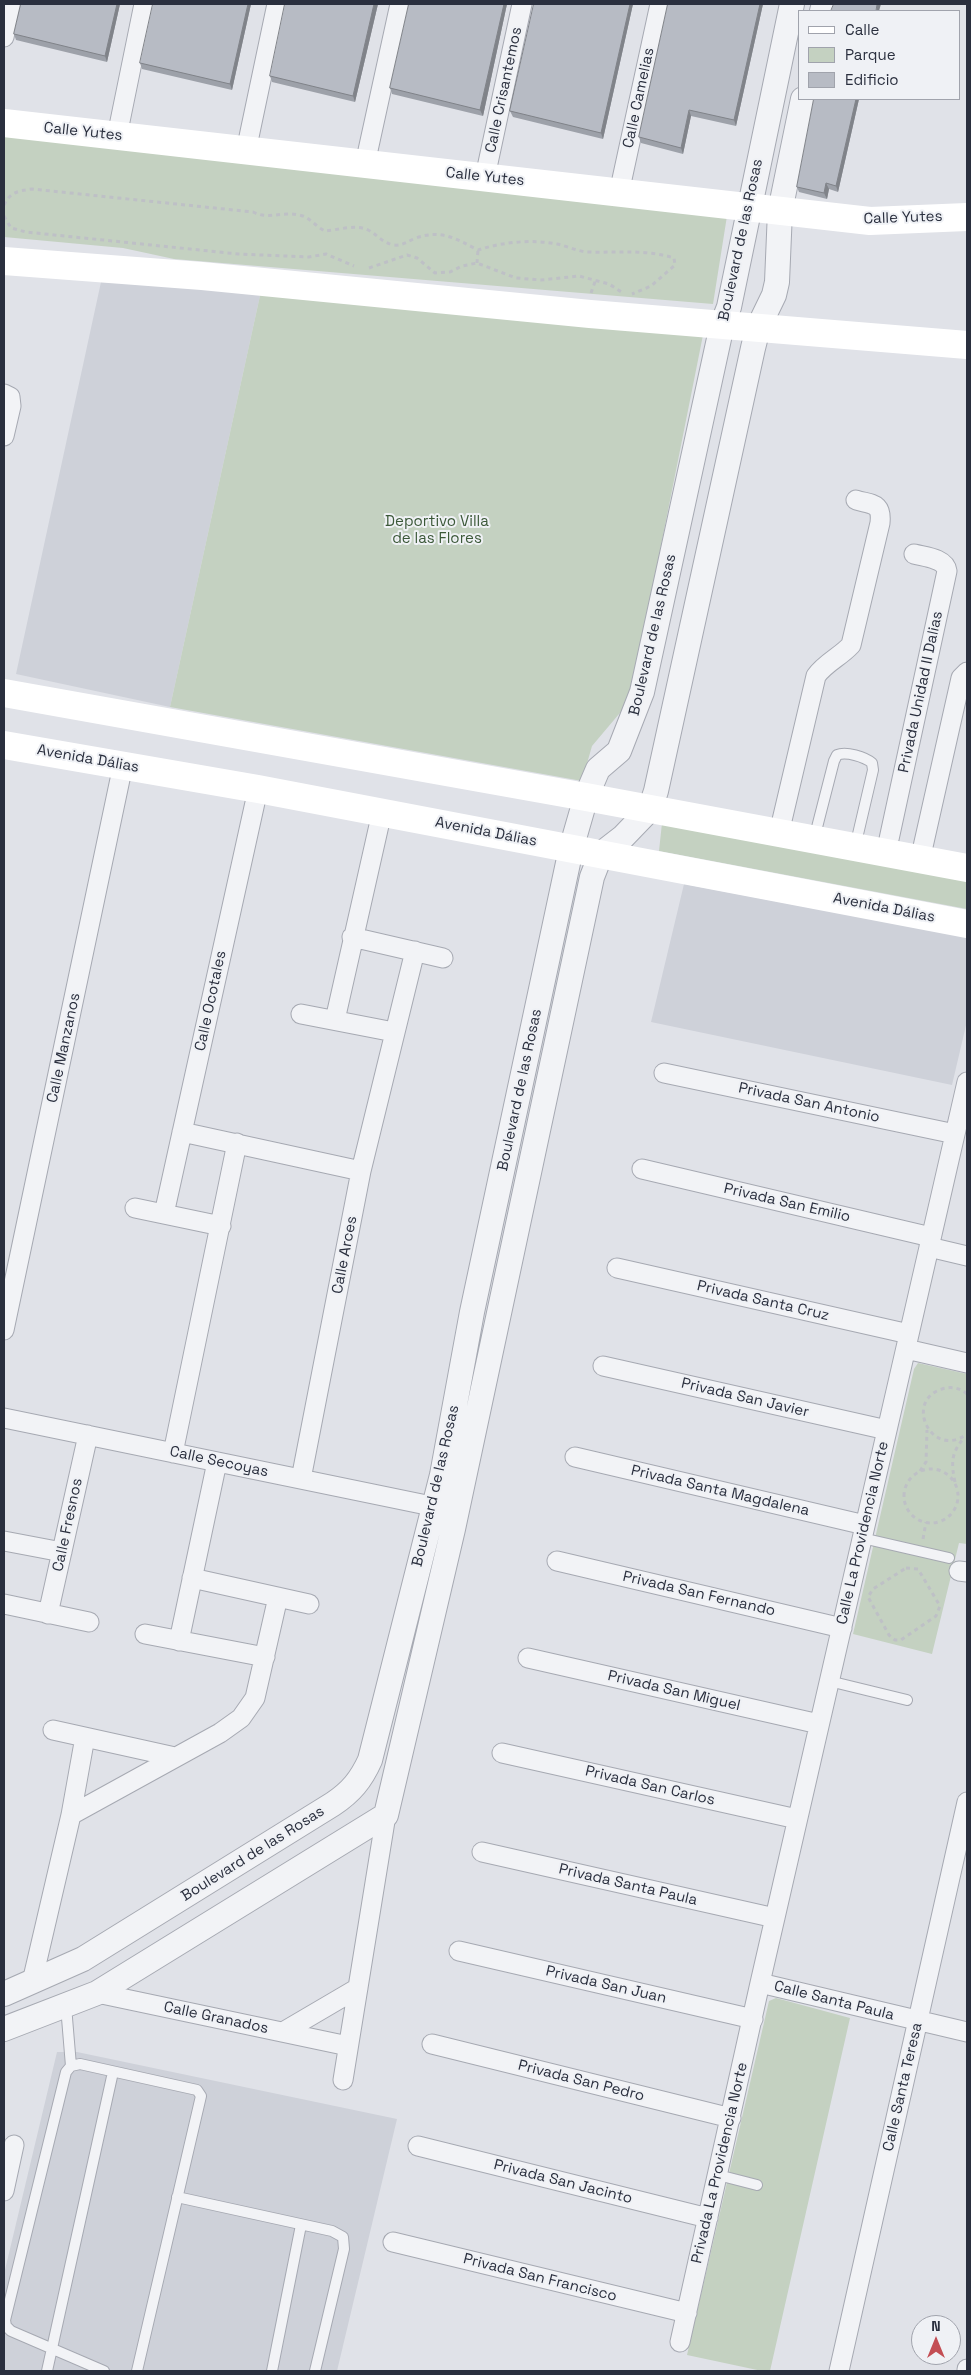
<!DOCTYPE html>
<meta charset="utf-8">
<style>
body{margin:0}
#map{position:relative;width:971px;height:2375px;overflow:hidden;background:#e0e2e8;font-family:"Space Grotesk",sans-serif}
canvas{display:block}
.frame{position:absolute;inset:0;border:5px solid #2a2f3e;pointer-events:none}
.legend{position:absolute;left:798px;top:10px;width:162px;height:90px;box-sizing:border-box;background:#eff1f5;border:1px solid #a0a3ac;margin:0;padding:6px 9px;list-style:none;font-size:15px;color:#2a2f3e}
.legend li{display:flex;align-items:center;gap:10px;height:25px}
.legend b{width:25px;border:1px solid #a0a3ac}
.north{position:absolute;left:911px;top:2315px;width:50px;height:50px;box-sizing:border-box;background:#eff1f5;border:1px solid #a0a3ac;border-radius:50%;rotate:0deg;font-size:14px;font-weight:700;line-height:20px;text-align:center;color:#2a2f3e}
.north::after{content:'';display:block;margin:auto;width:18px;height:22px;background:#c34e54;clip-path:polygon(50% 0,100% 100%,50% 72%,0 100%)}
</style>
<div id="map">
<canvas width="971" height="2375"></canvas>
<div class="frame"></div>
<ul class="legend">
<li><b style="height:6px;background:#fff"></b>Calle</li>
<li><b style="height:14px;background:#c4d1c1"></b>Parque</li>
<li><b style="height:14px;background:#b7bbc4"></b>Edificio</li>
</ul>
<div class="north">N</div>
</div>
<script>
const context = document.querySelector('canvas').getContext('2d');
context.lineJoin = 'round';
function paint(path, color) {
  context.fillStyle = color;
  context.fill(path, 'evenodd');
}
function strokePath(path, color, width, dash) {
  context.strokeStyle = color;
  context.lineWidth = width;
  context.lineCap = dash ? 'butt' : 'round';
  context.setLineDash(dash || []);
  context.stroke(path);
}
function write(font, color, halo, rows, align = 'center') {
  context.font = font + ' "Space Grotesk",sans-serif';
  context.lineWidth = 4;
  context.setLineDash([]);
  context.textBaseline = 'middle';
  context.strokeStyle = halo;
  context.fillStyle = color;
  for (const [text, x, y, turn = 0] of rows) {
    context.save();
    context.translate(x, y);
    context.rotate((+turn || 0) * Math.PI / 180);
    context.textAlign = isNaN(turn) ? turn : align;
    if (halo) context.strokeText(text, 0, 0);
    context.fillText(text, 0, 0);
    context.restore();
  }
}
const built = new Path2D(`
 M101 282 261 291 170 707 16 674Z
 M684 884 967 937V1021L952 1085 651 1022Z
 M57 2052H77L397 2119 337 2371H4V2274Z`);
const green = new Path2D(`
 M4 133 727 216 713 304 174 259 123 248 4 237Z
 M261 291 703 335 630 701 592 746 582 781 170 707Z
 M662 823 967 877V909L659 851Z
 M918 1363 967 1374V1544L959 1543 932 1654 853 1634 914 1369Z
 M776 1998 850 2018 770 2371H762L687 2355 769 2001Z`);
const path = new Path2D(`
 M4 205C10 192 18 191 32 189L253 212C269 220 282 211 299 215 310 217 316 227 325 231 338 230 356 224 368 230 378 235 382 243 394 245 403 246 408 241 416 238 442 229 456 239 478 250 503 242 531 239 557 244 567 246 577 251 587 252 617 253 645 249 674 258L675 265 651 286 632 294
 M4 216 11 228 26 232 238 254 309 257 326 254 354 266
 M477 263 478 250
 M369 268 407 255 417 258 435 273 450 272 462 266 477 263 516 278 541 280 579 276 609 284 623 293
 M591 293 596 279
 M967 1394C960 1388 951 1386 942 1389 903 1401 932 1460 967 1434
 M904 1496a27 27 0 1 1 54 0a27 27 0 1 1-54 0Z
 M920 1471 926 1462 927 1430
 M955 1482C951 1463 951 1453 964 1438
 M923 1539 926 1522
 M906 1568 918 1569 940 1606 936 1616 901 1640H895L889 1635 868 1597 873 1589Z`);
const service = new Path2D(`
 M814 839 834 761 837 755C846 751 865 757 872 763L873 770 855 847
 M862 1538 949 1558
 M829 1681 907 1700
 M66 2006 71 2066
 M718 2175 757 2185
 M177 2197 332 2231 343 2237 344 2249 315 2371
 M47 2371 113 2072
 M104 2371 11 2331 6 2326 5 2320 66 2072 71 2066 80 2064 197 2090 201 2096 137 2371
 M272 2371 301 2225`);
const minor = new Path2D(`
 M4 37 11 4
 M117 136 144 4
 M246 151 277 4
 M365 164 400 4
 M485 177 522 4
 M619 193 660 4
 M4 394 10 397 11 406 4 436
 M779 833 816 676C825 663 840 657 851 645L880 523C882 503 873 505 856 500
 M886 853 947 571C945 558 925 557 914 554
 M920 860 961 678 967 672
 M352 937 443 958
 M301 1014 394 1032
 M335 1020 382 812
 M664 1073 955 1134
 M182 1132 361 1171
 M642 1169 931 1237
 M135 1208 221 1226
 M164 1214 258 789
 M929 1247 967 1256
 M617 1268 909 1334
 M4 1330 123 765
 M906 1349 967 1363
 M603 1366 887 1430
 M4 1418 446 1509
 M173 1453 237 1143
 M575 1457 865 1525
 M301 1479 361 1171 415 951
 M4 1541 62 1552
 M557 1561 842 1628
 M959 1571 967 1572
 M192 1578 309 1604
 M4 1604 89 1622
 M48 1614 88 1435
 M145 1634 265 1657
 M179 1641 217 1462
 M528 1658 819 1724
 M53 1730 175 1757
 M502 1753 797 1819
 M71 1815 220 1733 241 1718 255 1698 278 1597
 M482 1852 775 1918
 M459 1951 753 2019
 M32 1982 71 1815 85 1737
 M760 1983 967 2032
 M97 1993 348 2046
 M283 2032 358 1988
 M432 2044 731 2118
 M343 2080 386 1815
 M418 2146 708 2218
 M4 2191 14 2145
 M393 2242 687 2313
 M680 2342 760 1983 967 1082
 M839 2371 967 1802
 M967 2371V2369`);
const tertiary = new Path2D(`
 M822 11 824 4
 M4 1994 83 1959 333 1804C351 1792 361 1780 370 1760L442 1475 472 1312 571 849 586 797 598 769 619 751 642 692 722 325 729 307 792 4
 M4 2029 97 1993 386 1815 453 1529 592 877 601 854 623 837 650 809 656 791 753 348 758 328 774 295 777 282 780 211 803 99`);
const secondary = new Path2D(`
 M4 123 870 221 967 217
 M4 261 202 276 590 314 967 345
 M4 693 586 797 967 868
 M4 745 258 789 967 924`);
const wall = new Path2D(`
 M21 4H120L107 62 16 40 14 34Z
 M251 4 232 90 142 69 140 63Z
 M378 4 355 102 272 82 270 76Z
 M409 4H507L483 116 392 94 390 88Z
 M633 4 603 139 513 117 510 111Z
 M668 4H763L736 126 691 116 683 154 641 143 639 137Z
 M814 99H859L838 192 829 189 827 199 799 192 797 187Z`);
const shadedWall = new Path2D(`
 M117 4H120L107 62 105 56Z
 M248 4H251L232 90 230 84Z
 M374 4H378L355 102 353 96Z
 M504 4H507L483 116 480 110Z
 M630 4H633L603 139 601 133Z
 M760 4H763L736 126 734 120Z
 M877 4H881L879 11H876Z
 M856 99H859L838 192 836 186Z
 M689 110 691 116 683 154 681 148Z
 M826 183 829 189 827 199 824 193Z`);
const building = new Path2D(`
 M21 4H117L105 56 14 34Z
 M153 4H248L230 84 140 63Z
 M285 4H374L353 96 270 76Z
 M409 4H504L480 110 390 88Z
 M534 4H630L601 133 510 111Z
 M668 4H760L734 120 689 110 681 148 639 137Z
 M834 4H877L876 11H831Z
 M814 99H856L836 186 826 183 824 193 797 187Z`);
const streetNames = [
 ["Calle Crisantemos",504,90,-78],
 ["Calle Camelias",639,98,-78],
 ["Calle Yutes",83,132,6],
 ["Calle Yutes",485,177,6],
 ["Calle Yutes",903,218,-2],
 ["Boulevard de las Rosas",741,240,-78],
 ["Boulevard de las Rosas",653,635,-77],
 ["Privada Unidad II Dalias",921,692,-78],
 ["Avenida Dálias",88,759,10],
 ["Avenida Dálias",486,832,11],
 ["Avenida Dálias",884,908,11],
 ["Calle Ocotales",211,1001,-78],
 ["Calle Manzanos",64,1048,-78],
 ["Boulevard de las Rosas",520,1090,-78],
 ["Privada San Antonio",809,1103,12],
 ["Privada San Emilio",787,1203,13],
 ["Calle Arces",345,1255,-79],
 ["Privada Santa Cruz",763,1301,13],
 ["Privada San Javier",745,1398,13],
 ["Calle Secoyas",219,1462,12],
 ["Boulevard de las Rosas",436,1486,-77],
 ["Privada Santa Magdalena",720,1491,13],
 ["Calle Fresnos",68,1525,-78],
 ["Calle La Providencia Norte",863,1533,-77],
 ["Privada San Fernando",699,1594,13],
 ["Privada San Miguel",674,1691,13],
 ["Privada San Carlos",650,1786,13],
 ["Boulevard de las Rosas",253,1854,-32],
 ["Privada Santa Paula",628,1885,13],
 ["Privada San Juan",606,1985,13],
 ["Calle Santa Paula",834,2001,14],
 ["Calle Granados",216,2018,12],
 ["Privada San Pedro",581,2081,14],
 ["Calle Santa Teresa",903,2087,-77],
 ["Privada La Providencia Norte",720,2163,-77],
 ["Privada San Jacinto",563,2182,14],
 ["Privada San Francisco",540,2278,14]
];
const parkNames = [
 ["Deportivo Villa",437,522],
 ["de las Flores",437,539]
];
paint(built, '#ced1d9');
paint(green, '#c4d1c1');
strokePath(service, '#a6a9b2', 12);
strokePath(minor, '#a6a9b2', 21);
strokePath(tertiary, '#a6a9b2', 26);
strokePath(path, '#bec0c6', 3, [4, 4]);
strokePath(service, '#f2f3f6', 10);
strokePath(minor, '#f2f3f6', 19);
strokePath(tertiary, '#f2f3f6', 24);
strokePath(secondary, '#fff', 28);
paint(wall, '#9da1a9');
paint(shadedWall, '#808389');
paint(building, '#b7bbc4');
strokePath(building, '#808389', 1);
write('15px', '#2a2f3e', '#eff1f5', streetNames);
write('15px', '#3b5838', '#eff1f5', parkNames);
</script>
